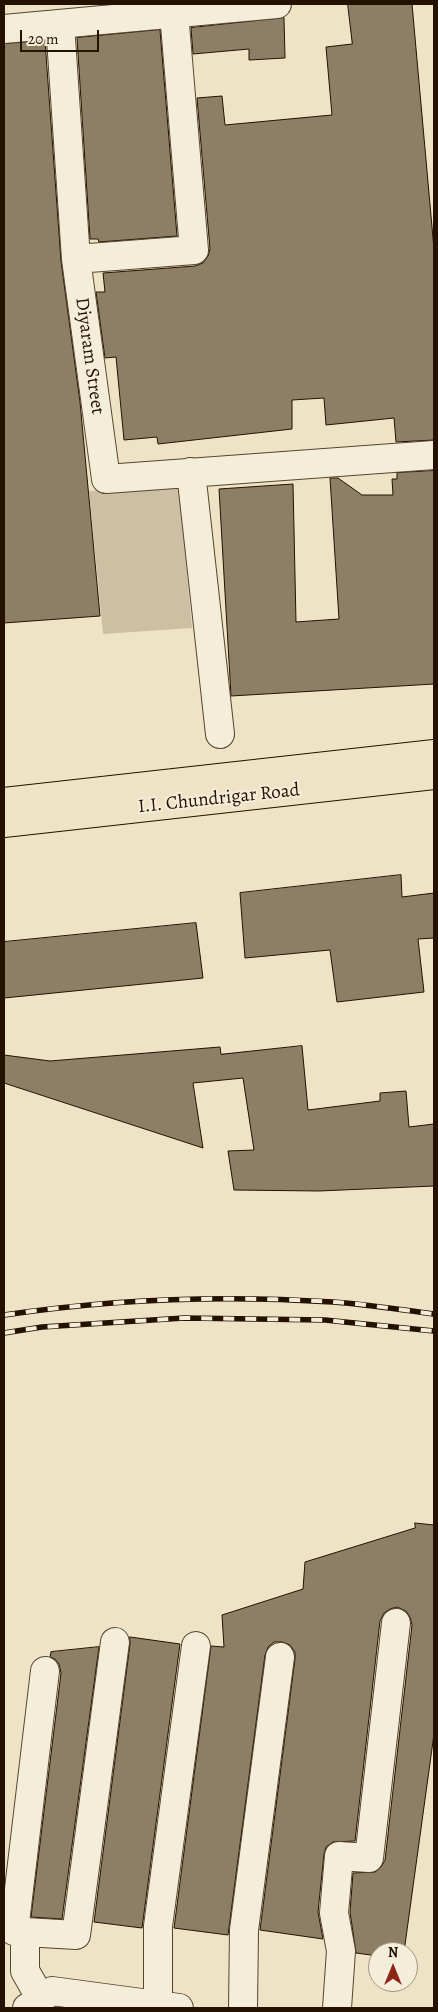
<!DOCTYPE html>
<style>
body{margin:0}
#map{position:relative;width:438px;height:2012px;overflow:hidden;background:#eee3c5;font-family:Alegreya,serif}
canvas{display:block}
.frame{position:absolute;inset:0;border:5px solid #241100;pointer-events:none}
.north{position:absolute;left:368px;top:1942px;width:50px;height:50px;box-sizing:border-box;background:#f4edd9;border:1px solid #a19582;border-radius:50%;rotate:0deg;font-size:14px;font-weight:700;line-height:20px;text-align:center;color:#241100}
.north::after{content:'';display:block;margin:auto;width:18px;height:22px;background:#8f2418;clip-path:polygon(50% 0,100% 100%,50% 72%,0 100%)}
.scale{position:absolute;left:20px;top:30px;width:79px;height:22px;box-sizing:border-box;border:2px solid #241100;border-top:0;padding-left:6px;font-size:15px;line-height:18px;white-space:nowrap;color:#241100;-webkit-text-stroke:4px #f4edd9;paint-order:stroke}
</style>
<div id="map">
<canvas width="438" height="2012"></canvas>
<div class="frame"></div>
<div class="north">N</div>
<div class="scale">20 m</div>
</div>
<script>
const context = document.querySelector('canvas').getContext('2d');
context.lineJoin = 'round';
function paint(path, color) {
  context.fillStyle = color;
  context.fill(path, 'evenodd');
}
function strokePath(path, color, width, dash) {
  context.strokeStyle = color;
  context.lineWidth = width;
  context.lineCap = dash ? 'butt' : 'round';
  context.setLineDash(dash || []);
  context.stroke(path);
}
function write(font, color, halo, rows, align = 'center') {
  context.font = font + ' Alegreya,serif';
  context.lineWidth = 4;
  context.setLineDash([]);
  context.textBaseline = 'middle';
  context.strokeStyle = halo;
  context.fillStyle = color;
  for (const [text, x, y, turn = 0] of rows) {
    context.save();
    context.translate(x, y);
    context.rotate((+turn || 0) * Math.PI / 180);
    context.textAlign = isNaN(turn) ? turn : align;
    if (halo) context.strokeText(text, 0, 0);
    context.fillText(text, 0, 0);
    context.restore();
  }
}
const green = new Path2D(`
 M179 483 192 628 103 634 89 491Z`);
const building = new Path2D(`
 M348 4H412L434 249V440L396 442 394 418 326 425 324 398 292 400V429L158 444 157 437 124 440 116 357 105 358 96 292H105L103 273 195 266 203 263 208 256 210 249 197 98 222 96 225 125 332 115 326 47 352 44Z
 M284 18 285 58 249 60V49L193 54 191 28Z
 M160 30 177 236 99 242 98 239H90L77 38Z
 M45 41 61 261 80 402 100 616 4 623V44Z
 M434 471V684L231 696 219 489 293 484 296 622 339 619 330 478H338L362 495H393L392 479H397V473Z
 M401 875 402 897 434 893V938L418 939 424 992 337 1002 330 950 245 958 240 893Z
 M196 923 203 978 4 998V942Z
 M302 1046 308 1110 380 1101V1093L406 1091 409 1127 434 1124V1186L319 1191 234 1190 228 1151 254 1150 243 1078 193 1083 203 1148 4 1083V1055L50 1061 220 1047 221 1054Z
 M415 1523 434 1525V1734L404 1952H378V1956L356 1953 350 1912 353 1873 375 1872 381 1867 385 1860 412 1625 410 1617 406 1611 397 1607 390 1609 384 1613 380 1621 355 1841 333 1842 326 1847 324 1854 318 1912 323 1939 260 1930 295 1659V1652L290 1645 282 1642H274L268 1647 265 1655 228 1935 174 1928 211 1646 224 1647 222 1615 303 1589 305 1562 415 1528Z
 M130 1637 180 1644 142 1928 94 1922 130 1644Z
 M99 1647 62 1919 31 1917 61 1673 59 1664 55 1659 50 1657 51 1652Z`);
const minor = new Path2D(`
 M174 13 194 250 76 259 106 479 434 455
 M60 24 76 259
 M4 29 277 4
 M191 472 220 734
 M25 1932 76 1935 115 1642
 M41 1999 25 1971V1932L14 1931 45 1671
 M158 2006V1926L196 1646
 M27 2008 52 1991 179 2008
 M243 2008 244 1930 280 1657
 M337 2008 341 1951 334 1913 339 1856 369 1858 396 1623`);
const major = new Path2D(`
 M4 802 434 754
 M4 823 434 775`);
const rail = new Path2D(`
 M4 1315C112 1299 223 1295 333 1302 366 1304 401 1310 434 1314
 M4 1333 42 1327 184 1318 325 1320 434 1331`);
const streetNames = [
 ["Diyaram Street",89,356,82],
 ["I.I. Chundrigar Road",219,799,-6]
];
paint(green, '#ccbfa4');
paint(building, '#8d7e66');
strokePath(building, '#241100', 1);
strokePath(minor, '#564631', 30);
strokePath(major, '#241100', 30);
strokePath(minor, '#f4edd9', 28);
strokePath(major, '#eee3c5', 28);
strokePath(rail, '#241100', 5.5);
strokePath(rail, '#f4edd9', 4, [11]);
write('19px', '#241100', '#f4edd9', streetNames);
</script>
